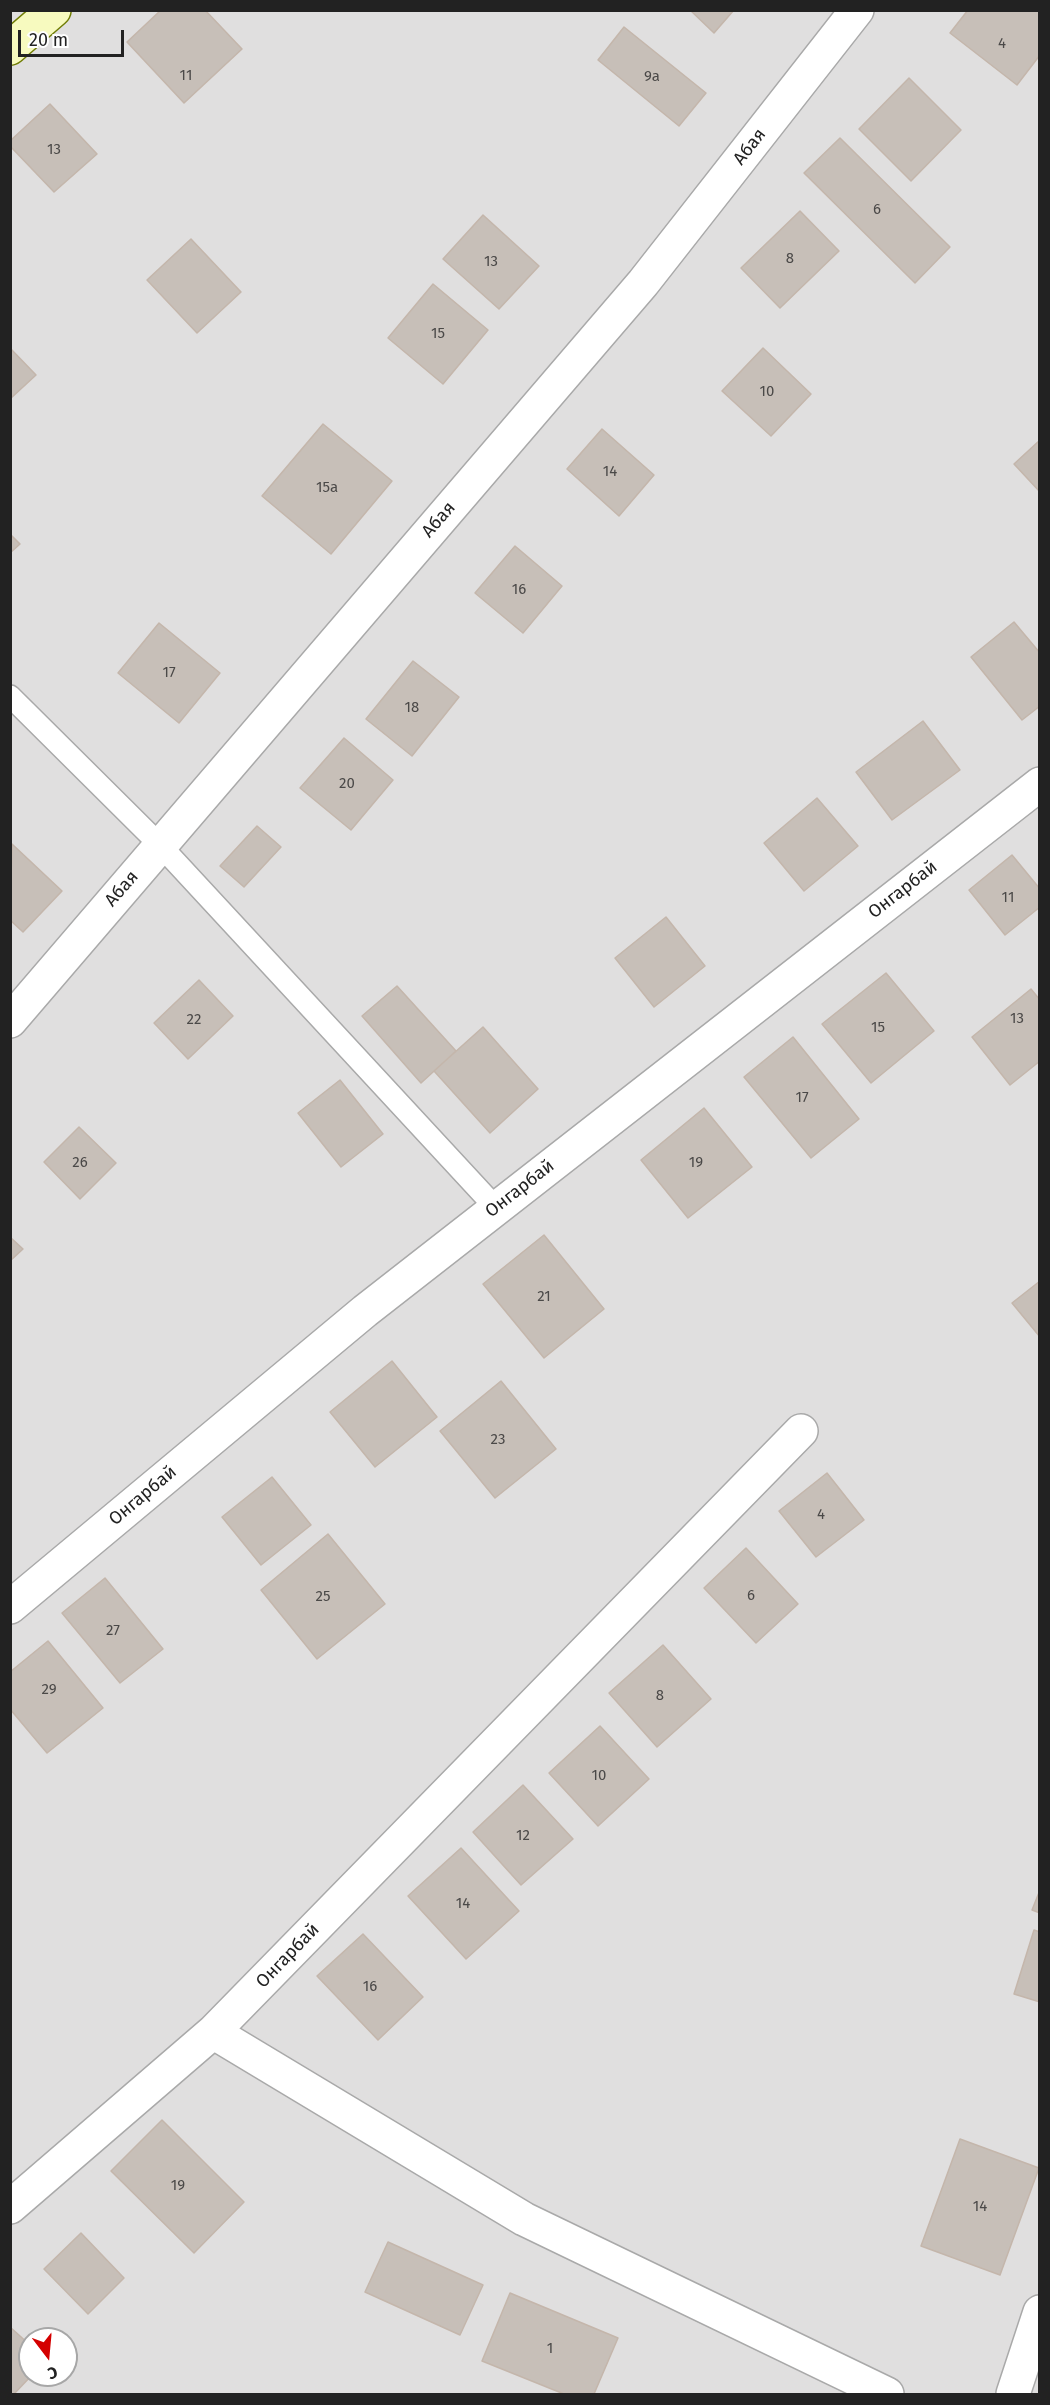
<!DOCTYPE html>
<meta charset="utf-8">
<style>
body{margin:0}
#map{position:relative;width:1050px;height:2405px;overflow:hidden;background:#f2efe9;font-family:"Fira Sans",sans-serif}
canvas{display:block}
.frame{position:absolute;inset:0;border:12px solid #222;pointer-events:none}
.north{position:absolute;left:18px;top:2327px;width:60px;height:60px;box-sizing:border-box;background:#fff;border:2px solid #a7a7a7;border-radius:50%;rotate:164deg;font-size:16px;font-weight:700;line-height:24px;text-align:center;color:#222}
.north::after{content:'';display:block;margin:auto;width:21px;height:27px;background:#d40000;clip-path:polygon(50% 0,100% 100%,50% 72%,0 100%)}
.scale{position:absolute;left:18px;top:30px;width:106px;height:27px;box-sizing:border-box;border:3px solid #222;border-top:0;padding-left:8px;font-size:18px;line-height:21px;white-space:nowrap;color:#222;-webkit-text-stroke:4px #fff;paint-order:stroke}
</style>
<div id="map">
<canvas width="1050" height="2405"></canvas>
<div class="frame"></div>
<div class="north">С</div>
<div class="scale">20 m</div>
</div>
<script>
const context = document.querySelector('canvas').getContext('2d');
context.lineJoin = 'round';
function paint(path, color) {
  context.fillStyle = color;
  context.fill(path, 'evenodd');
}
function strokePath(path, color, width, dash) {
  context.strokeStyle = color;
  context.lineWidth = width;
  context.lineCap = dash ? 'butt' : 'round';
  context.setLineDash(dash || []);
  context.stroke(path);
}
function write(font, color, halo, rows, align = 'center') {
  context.font = font + ' "Fira Sans",sans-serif';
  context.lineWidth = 4.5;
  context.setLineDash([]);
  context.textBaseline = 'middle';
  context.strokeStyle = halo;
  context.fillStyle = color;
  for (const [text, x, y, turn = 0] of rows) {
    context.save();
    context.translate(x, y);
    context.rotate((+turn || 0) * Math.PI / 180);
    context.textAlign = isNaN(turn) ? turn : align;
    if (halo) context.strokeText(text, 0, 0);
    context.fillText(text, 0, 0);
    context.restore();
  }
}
const residential = new Path2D(`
 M11 11H1039V2394H11ZM30 2339H66V2375H30Z`);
const building = new Path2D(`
 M161 10H205L242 49 184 103 127 42Z
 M690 10H734L714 33Z
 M968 10H1040V55L1017 85 950 33Z
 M624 27 706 93 679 126 598 60Z
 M909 78 961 130 911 181 859 129Z
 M50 104 97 154 54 192 10 146V141Z
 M840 138 950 247 915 283 804 173Z
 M800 211 839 251 780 308 741 268Z
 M483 215 539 266 499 309 443 259Z
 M191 239 241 292 197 333 147 280Z
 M433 284 488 330 443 384 388 338Z
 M10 348 36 375 10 399Z
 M763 348 811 394 771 436 722 391Z
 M323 424 392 481 331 554 262 496Z
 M602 429 654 475 619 516 567 469Z
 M1040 440V492L1014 464Z
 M10 534 20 544 10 553Z
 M515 546 562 586 523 633 475 593Z
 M1014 622 1040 653V706L1022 720 971 657Z
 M159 623 220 673 179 723 118 673Z
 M413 661 459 697 412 756 366 719Z
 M923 721 960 770 892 820 856 772Z
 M344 738 393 780 351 830 300 788Z
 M817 798 858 846 804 891 764 843Z
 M257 826 281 847 244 887 220 866Z
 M12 844 62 891 23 932 10 920Z
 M1012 855 1040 889V907L1005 935 969 890Z
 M666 917 705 966 654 1007 615 958Z
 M886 973 934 1031 871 1083 822 1024Z
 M199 980 233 1016 188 1059 154 1023Z
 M397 986 456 1051 421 1083 362 1016Z
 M1031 989 1040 1000V1061L1010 1085 972 1037Z
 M483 1027 538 1089 490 1133 434 1071Z
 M793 1037 859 1119 811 1158 744 1077Z
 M340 1080 383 1134 341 1167 298 1113Z
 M704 1108 752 1167 688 1218 641 1160Z
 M79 1127 116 1163 80 1199 44 1162Z
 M544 1235 604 1309 544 1358 483 1284Z
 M10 1237 23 1249 10 1261Z
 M1040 1281V1337L1012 1303Z
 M392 1361 437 1417 375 1467 330 1412Z
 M501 1381 556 1449 495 1498 440 1431Z
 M827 1473 864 1520 816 1557 779 1511Z
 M272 1477 311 1525 261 1565 222 1517Z
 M328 1534 385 1604 317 1659 261 1590Z
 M746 1548 798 1604 756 1643 704 1588Z
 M105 1578 163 1649 120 1683 62 1613Z
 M48 1641 103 1708 47 1753 10 1709V1672Z
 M663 1645 711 1699 657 1747 609 1693Z
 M600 1726 649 1779 598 1826 549 1773Z
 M523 1785 573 1839 521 1885 473 1832Z
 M461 1848 519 1911 466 1959 408 1896Z
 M1040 1890V1913L1032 1910Z
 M1034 1930 1040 1932V2002L1014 1994Z
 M363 1934 423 1997 378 2040 317 1976Z
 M162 2120 244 2202 194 2253 111 2171Z
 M960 2139 1039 2168 1000 2275 921 2246Z
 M81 2233 124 2278 88 2314 44 2269Z
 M388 2242 483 2285 460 2335 365 2292Z
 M510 2293 618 2338 594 2394H564L482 2361Z
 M10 2327 30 2345V2375H32L14 2394H10Z`);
const service = new Path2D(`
 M10 696 160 845 496 1208`);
const minor = new Path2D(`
 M10 1021 643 283 857 10
 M10 1607 365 1311 1040 784
 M213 2032 524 2219 887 2394
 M10 2207 213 2032 801 1431
 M1013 2394 1040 2312`);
const secondary = new Path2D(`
 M10 48 54 10`);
const numberNames = [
 ["4",1002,44],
 ["11",186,76],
 ["9а",652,77],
 ["13",54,150],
 ["6",877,210],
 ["8",790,259],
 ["13",491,262],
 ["15",438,334],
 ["10",767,392],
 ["14",610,472],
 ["15а",327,488],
 ["16",519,590],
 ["17",169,673],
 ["18",412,708],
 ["20",347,784],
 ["11",1008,898],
 ["13",1017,1019],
 ["22",194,1020],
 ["15",878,1028],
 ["17",802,1098],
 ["26",80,1163],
 ["19",696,1163],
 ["21",544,1297],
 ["23",498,1440],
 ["4",821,1515],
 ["6",751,1596],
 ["25",323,1597],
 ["27",113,1631],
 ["29",49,1690],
 ["8",660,1696],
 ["10",599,1776],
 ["12",523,1836],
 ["14",463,1904],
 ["16",370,1987],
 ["19",178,2186],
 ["14",980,2207],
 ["1",550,2349]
];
const streetNames = [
 ["Абая",750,147,-52],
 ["Абая",439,520,-49],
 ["Абая",122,889,-49],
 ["Онгарбай",903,890,-38],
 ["Онгарбай",520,1189,-38],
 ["Онгарбай",143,1496,-40],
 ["Онгарбай",288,1956,-46]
];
paint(residential, '#e0dfdf');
paint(building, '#c7bfb8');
strokePath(building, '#c4b6ab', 1.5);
strokePath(service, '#a9a9a9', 24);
strokePath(minor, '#a9a9a9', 36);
strokePath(secondary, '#707d05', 36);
strokePath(service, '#fff', 21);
strokePath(minor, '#fff', 33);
strokePath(secondary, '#f7fabf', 33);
write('15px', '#4b4948', null, numberNames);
write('18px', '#222', '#fff', streetNames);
</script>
